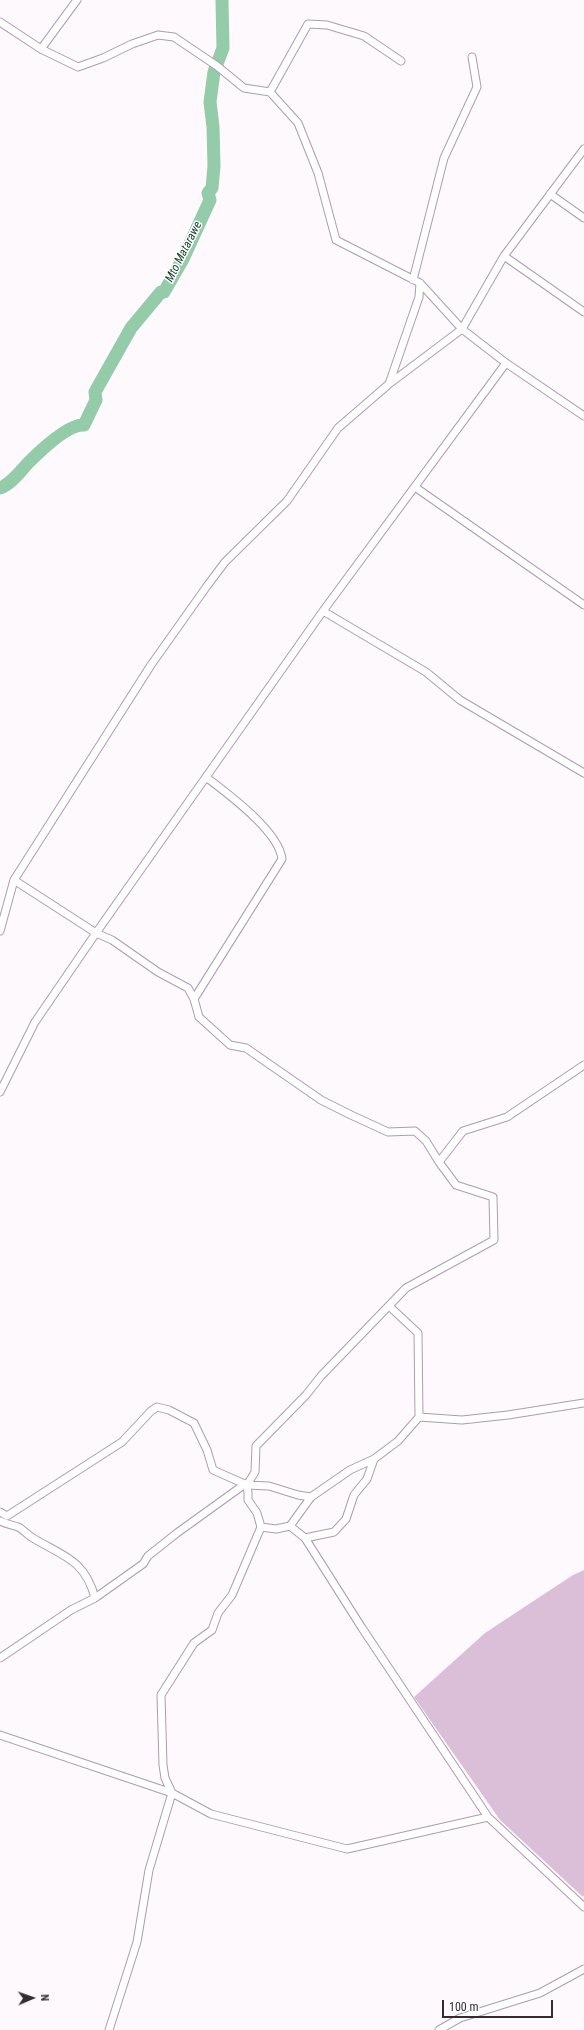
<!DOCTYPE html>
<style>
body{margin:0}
#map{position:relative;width:584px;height:2030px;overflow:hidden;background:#fef9fd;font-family:"Roboto Condensed",sans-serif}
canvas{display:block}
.north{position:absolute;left:12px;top:1978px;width:40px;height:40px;-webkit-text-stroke:3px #fff;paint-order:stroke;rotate:88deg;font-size:11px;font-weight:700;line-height:16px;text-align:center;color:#342b33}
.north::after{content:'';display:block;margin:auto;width:14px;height:18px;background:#342b33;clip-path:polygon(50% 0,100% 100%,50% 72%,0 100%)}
.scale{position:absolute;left:442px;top:2000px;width:111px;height:18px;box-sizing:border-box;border:2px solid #342b33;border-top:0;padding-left:5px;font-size:12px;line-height:14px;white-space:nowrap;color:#342b33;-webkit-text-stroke:3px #fff;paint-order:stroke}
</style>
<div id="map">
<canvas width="584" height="2030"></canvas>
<div class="north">N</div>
<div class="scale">100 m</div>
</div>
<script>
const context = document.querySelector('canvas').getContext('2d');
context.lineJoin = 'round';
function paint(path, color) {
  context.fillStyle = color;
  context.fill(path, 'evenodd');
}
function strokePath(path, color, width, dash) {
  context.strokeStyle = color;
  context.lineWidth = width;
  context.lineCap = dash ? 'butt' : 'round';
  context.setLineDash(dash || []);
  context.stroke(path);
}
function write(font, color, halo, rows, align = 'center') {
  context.font = font + ' "Roboto Condensed",sans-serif';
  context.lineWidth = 3;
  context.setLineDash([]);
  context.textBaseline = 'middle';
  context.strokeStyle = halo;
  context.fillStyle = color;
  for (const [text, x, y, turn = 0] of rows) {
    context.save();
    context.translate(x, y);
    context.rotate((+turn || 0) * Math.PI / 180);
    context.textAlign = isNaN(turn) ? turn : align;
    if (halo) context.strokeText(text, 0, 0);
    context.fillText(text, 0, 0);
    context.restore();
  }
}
const green = new Path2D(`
 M584 1570V1895L583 1897 500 1820 414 1697 485 1633 573 1575Z`);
const river = new Path2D(`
 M0 488C11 484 20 472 28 463 40 451 68 424 84 425L96 400 95 392 131 328 161 292H164L183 259 210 200 208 193 212 188 214 166 213 127 210 102 214 72 223 48 222 0`);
const minor = new Path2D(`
 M0 22 41 49 78 67 103 58 132 44 158 35 174 37 217 66 244 88 270 92 308 24 327 25 364 36 401 61
 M41 49 77 0
 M270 92 298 123 318 173 336 240 420 283 462 329 506 363 584 416
 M550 194 584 218
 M504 256 584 312
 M413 280 444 158 477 87 472 57
 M389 384 419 297 420 283
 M415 487 584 605
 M323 611 426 672 460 700 584 773
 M14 880 96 933 112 940 158 972 188 988 194 999 199 1017 230 1045 246 1048 321 1100 351 1115 388 1132 415 1131 426 1141 439 1162
 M0 931 14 880 151 665 207 586 225 562 287 501 338 428 389 384 462 329 504 256 584 149
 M194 999 282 859C279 831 228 794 206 777
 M0 1092 35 1022 96 933 323 611 506 363
 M389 1306 418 1333 419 1417 462 1420 508 1415 584 1403
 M0 1512 7 1516 122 1442 151 1411 157 1407 169 1410 194 1423 207 1450 213 1470 247 1485 269 1486 298 1495 311 1497
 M0 1521C6 1524 12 1525 18 1527 23 1529 27 1535 33 1538 62 1556 85 1559 95 1598
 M290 1526 311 1497 350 1470 374 1459
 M261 1527 232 1595 218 1613 212 1630 194 1643 161 1695 163 1765 165 1778 172 1793 211 1814 347 1849 488 1817 584 1907
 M305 1538 334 1532 346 1519 354 1495 367 1479 374 1459 398 1441 419 1417
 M0 1658 71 1610 95 1598 143 1564 148 1556 177 1533 245 1484
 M0 1735 172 1793 149 1870 137 1942 109 2030
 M488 1817 362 1628 305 1538 290 1526 276 1529 261 1527 257 1513 248 1500V1493L247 1485 255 1472 256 1446 306 1395 321 1376 406 1288 494 1240 493 1197 456 1185 439 1162 463 1131 507 1117 584 1065
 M439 2030 460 2018 540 1993 584 1969`);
const waterNames = [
 ["Mto Matarawe",184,252,-63]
];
paint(green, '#dbbfd8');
strokePath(river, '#94cba8', 13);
strokePath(minor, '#b09bae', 9);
strokePath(minor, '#fff', 7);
write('italic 12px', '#123e27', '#fff', waterNames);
</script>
